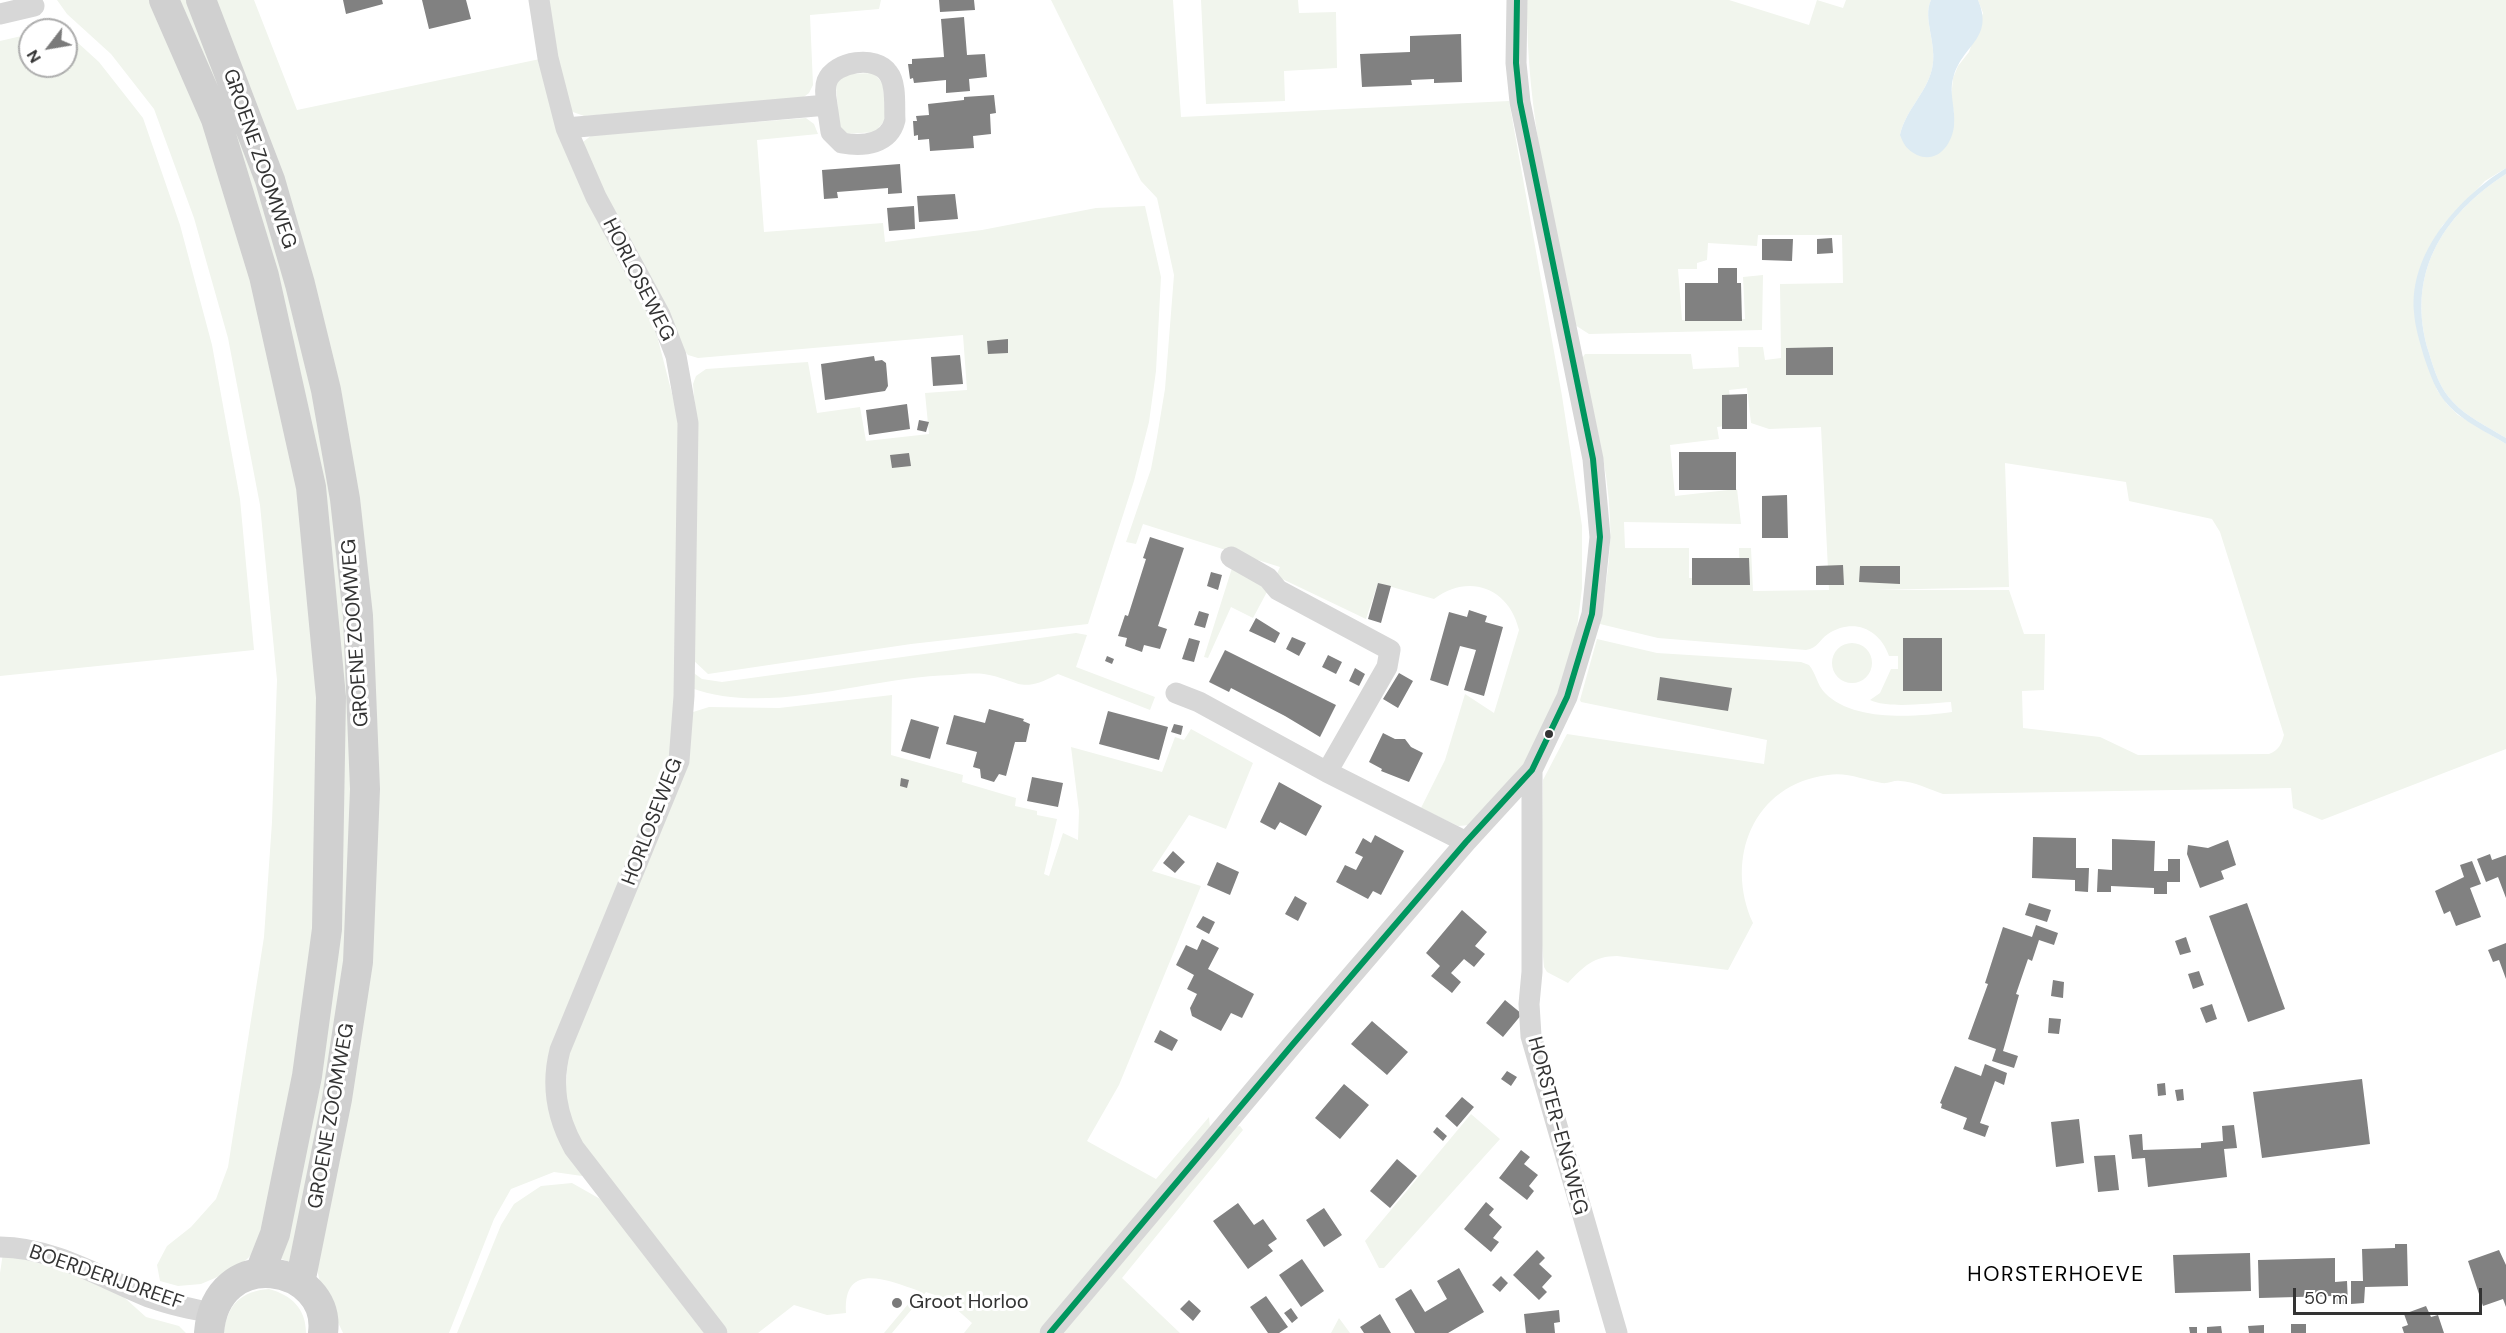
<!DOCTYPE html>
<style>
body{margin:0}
#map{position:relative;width:2506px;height:1333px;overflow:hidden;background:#fff;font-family:"DM Sans",sans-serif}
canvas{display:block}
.north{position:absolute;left:18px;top:18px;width:60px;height:60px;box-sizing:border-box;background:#fff;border:2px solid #adadad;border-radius:50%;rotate:239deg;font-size:16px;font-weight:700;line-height:24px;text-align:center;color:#333}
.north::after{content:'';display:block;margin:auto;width:21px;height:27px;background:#7a7a7a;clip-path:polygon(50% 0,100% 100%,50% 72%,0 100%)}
.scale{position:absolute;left:2293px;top:1288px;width:189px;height:27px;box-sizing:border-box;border:3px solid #333;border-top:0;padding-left:8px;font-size:18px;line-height:21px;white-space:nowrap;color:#333;-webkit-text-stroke:4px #fff;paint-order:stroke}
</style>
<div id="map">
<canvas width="2506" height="1333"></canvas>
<div class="north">N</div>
<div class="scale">50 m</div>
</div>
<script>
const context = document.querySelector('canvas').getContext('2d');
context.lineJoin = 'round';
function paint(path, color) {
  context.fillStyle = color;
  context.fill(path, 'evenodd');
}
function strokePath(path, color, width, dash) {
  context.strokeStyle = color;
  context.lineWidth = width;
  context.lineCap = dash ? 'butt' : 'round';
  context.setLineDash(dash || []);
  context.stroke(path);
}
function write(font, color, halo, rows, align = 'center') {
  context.font = font + ' "DM Sans",sans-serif';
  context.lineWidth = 6;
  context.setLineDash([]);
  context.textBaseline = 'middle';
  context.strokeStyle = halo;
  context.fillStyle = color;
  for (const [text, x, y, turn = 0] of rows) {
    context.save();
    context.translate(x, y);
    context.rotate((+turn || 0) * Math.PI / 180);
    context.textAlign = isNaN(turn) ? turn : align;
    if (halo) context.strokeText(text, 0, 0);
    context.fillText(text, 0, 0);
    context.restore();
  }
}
const green = new Path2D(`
 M57 0H150L205 121 255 280 301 488 320 700 316 929 297 1081 259 1248 236 1269 201 1284 178 1286 160 1281 157 1265 167 1246 191 1227 216 1199 228 1167 264 937 272 822 277 680 260 505 228 338 194 218 154 109 111 54 67 14Z
 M173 0H190L272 218 330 468 355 690 347 978 293 1263 276 1257 329 980 311 448Z
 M211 0H254L297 110 540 59 653 320 679 421 673 746 555 1044 582 1176 554 1172 511 1189 494 1219 449 1333H343L321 1287 317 1269 356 1035 364 568Z
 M546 0H881L879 9 810 15 813 85 809 93 801 99 584 116 573 112 567 106Z
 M1051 0H1173L1181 117 1509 101 1562 396 1582 526V588L1576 636 1558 692 1530 758 1470 825 1458 826 1421 808 1445 760 1465 694 1494 713 1519 630C1509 587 1468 573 1434 599L1378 583 1366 619 1276 576 1280 567 1143 524 1136 544 1126 542 1151 469 1157 437 1165 389 1174 275 1157 198 1141 181Z
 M1201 0H1298L1299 13 1336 12 1337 68 1284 71 1285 101 1206 104Z
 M1527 0H1729L1809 25 1817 0 1843 8 1846 0H1931C1922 18 1938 45 1932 69 1926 94 1906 109 1900 135L1954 113 1951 100 1953 78 1958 66 1969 52 1983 13 1978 0H2506V168L2485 181 2442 226 2422 265 2414 311 2437 390 2447 404 2458 415 2506 444V749L2322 820 2293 808 2291 788 1943 794C1931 790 1913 781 1900 781 1894 780 1888 784 1882 783 1863 780 1848 772 1828 775 1753 784 1724 859 1753 923L1728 970 1617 956C1594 956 1583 967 1568 983L1547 972 1544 967 1540 923 1543 780 1567 734 1764 764 1767 740 1581 702 1580 700 1597 639 1657 653 1801 662 1809 665C1816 673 1817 685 1825 693 1853 722 1915 717 1952 712L1951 702C1930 703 1888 709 1870 700L1880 693 1891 669H1898V656H1889C1879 628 1853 618 1828 634 1819 640 1818 648 1806 650L1658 638 1600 624C1605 589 1612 554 1610 518 1608 465 1593 412 1581 360L1585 354H1691L1693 369 1739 367 1738 347H1763L1765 360 1781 358 1780 284 1843 283 1842 235H1758L1757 246 1708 243 1707 260 1697 263V269H1678L1682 320 1745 319 1743 277 1763 275 1762 330 1589 334 1575 325C1552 215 1526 113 1527 0ZM1747 388 1751 423 1769 429 1821 427 1829 590 1753 591 1751 548H1739L1740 577 1689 578V548H1625L1624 522 1741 524 1737 489 1675 496 1670 445 1719 439 1717 427 1733 425 1729 390ZM2005 463 2126 482 2129 501 2212 519 2220 532 2284 735C2281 745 2279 750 2269 754L2138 755 2100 737 2023 728 2022 691 2044 690 2045 634H2024L2009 590H1874L2009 587Z
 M66 32 99 62 143 118 180 225 212 345 240 499 254 650 0 676V41L30 34V66H66Z
 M874 73 883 84 886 119 875 132 846 134 839 127 836 84 846 74Z
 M806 118 814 124 818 134 757 140 764 232 883 223 885 242 982 230 1096 208 1145 206 1161 277 1156 371 1149 422 1134 481 1088 624 911 644 708 674 692 659 697 432 693 384 696 376 706 369 808 362 817 413 860 407 866 441 929 434 925 393 967 390 963 335 698 358 688 355 680 345 613 214 583 142 592 135Z
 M2506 174V438C2488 427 2467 417 2453 402 2440 389 2434 370 2429 353 2405 276 2441 216 2506 174Z
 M1232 568 1268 590 1253 618 1231 607 1208 658 1204 657Z
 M1076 633 1087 635 1076 667 1155 697 1150 710 1058 674C1019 695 1020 680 984 674 974 673 962 674 952 675 872 676 769 717 691 688V671L702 679 722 682Z
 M1832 663a20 20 0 1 1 40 0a20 20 0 1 1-40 0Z
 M892 695 891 755 963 775 962 782 1016 798 1015 806 1037 811V815L1057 819 1044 874 1049 876 1063 833 1078 840 1079 811 1071 747 1162 772 1175 737 1184 740 1191 729 1253 763 1226 829 1189 815 1152 871 1201 886 1119 1085 1087 1141 1156 1179 1209 1117 1210 1127 1039 1333H964L972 1323 944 1298 926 1292 892 1333H884L919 1291C887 1280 843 1261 846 1313L827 1315 794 1305 758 1333H728L683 1279 577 1137 565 1107 568 1051 690 713 709 707 779 708Z
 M1471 1114 1500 1139 1384 1268H1379L1365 1241Z
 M1240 1126 1243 1130 1122 1278 1180 1333H1061L1235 1127Z
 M572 1183 602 1200 704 1333H457L501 1225 514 1204 541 1186Z
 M3 1253 100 1281 117 1291 146 1317 179 1326 186 1333H0V1273Z
 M269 1289C291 1295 306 1308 306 1333H224C227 1305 241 1291 269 1289Z
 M1339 1318 1350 1333H1331Z`);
const water = new Path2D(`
 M1931 0H1978C1994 38 1964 44 1954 75 1948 92 1956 108 1954 126 1952 144 1938 164 1917 155 1907 150 1904 145 1900 135 1906 109 1926 94 1932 69 1938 45 1922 18 1931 0Z
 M2506 168V174C2441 216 2405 276 2429 353 2434 370 2440 389 2453 402 2467 417 2488 427 2506 438V444C2487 432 2464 422 2449 406 2436 393 2430 374 2424 357 2420 342 2415 328 2414 312 2409 252 2459 198 2506 168Z`);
const building = new Path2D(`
 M343 0H382L383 4 346 14Z
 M422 0H466L471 19 429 29Z
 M939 0H974L975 10 940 12Z
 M964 17 967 55 985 54 987 77 969 79 970 91 946 93V80L914 83 913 78 910 79 908 64H912V59L944 57 941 19Z
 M1461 34 1462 82 1434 83V79L1411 80 1412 85 1362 87 1360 54 1410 52V36Z
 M994 95 996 113 990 114 991 134 973 136 974 148 930 151 929 139 918 140V135L914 136 913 121H917L916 116 929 115 928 104 964 100V97Z
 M900 164 902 193 888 194V188L837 192 838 198 824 199 822 170Z
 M955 194 958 219 919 222 917 196Z
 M914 206 915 229 889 231 887 208Z
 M1832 238 1833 253 1817 254V239Z
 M1762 239H1793L1792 261 1762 260Z
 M1718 268H1737V283H1741L1742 321H1685V283H1718Z
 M1008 339V353L988 354 987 341Z
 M1833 347V375H1786V348Z
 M960 355 963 384 933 386 931 357Z
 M874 356 875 361 882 360 886 363 888 386 885 391 825 400 821 364Z
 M1747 394V429H1722V395Z
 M907 404 910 429 869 435 866 410Z
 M919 420 929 422 926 432 917 430Z
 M1679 452H1736V490H1679Z
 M909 453 911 466 892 468 890 455Z
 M1787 495 1788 538H1762V496Z
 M1150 537 1184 548 1158 626 1167 629 1160 649 1144 645 1142 652 1125 646 1127 638 1118 636 1125 615 1128 616 1146 559 1143 558Z
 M1692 558H1749L1750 585H1692Z
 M1843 565 1844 585H1816V566Z
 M1860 566H1900V584L1859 582Z
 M1211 572 1222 575 1218 590 1207 586Z
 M1378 583 1391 586 1381 623 1368 619Z
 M1469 610 1487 616 1485 622 1503 627 1484 696 1464 690 1476 650 1460 646 1448 686 1430 680 1449 612 1467 617Z
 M1199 611 1209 614 1205 628 1194 625Z
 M1256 618 1280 633 1275 643 1249 631Z
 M1292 637 1306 643 1299 656 1286 649Z
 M1189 638 1200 641 1194 662 1182 659Z
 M1903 638H1942V691H1903Z
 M1225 650 1336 705 1320 737 1285 716 1231 688 1229 692 1209 682Z
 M1328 655 1342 662 1336 674 1322 667Z
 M1107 656 1114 659 1112 664 1105 661Z
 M1355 668 1365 674 1359 686 1349 681Z
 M1399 673 1413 681 1398 708 1383 699Z
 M1660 677 1732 688 1728 711 1657 700Z
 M989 709 1024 719 1023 721 1030 724 1026 742H1015L1006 776 999 774 994 782 981 778 980 769 973 767 977 752 946 744 954 715 985 723Z
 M1108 711 1168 727 1159 760 1099 744Z
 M911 719 939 727 930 759 901 751Z
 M1174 724 1183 726 1181 735 1171 732Z
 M1383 733 1395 739H1405L1411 747 1423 753 1409 782 1381 771 1382 769 1369 762Z
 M1032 777 1063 783 1058 807 1027 801Z
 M901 778 909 780 907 788 900 786Z
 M1279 782 1322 806 1306 836 1280 822 1275 830 1260 822Z
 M1375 835 1404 851 1381 895 1373 891 1368 899 1336 882 1345 865 1356 870 1363 857 1355 853 1363 838 1371 843Z
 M2033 837 2076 838V868H2089L2088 892 2075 891V880L2032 878Z
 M2112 839 2155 841 2154 871H2168V859H2180V882H2167V894H2154V888L2132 887 2111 886V892H2097L2098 869 2112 870Z
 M2228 840 2236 865 2221 871 2224 879 2200 888 2187 854 2188 845 2208 848Z
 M1173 851 1185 862 1175 873 1163 863Z
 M2490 854 2492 860 2506 855V898L2498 877 2486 882 2477 859Z
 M2472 861 2481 884 2470 888 2481 917 2456 926 2450 911 2444 914 2435 891 2464 877 2460 865Z
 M1217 862 1239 872 1230 895 1207 885Z
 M1295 896 1307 903 1298 921 1285 914Z
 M2029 903 2051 910 2047 922 2025 915Z
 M2247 903 2285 1009 2248 1022 2209 916Z
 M1462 910 1487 932 1475 946 1485 954 1474 967 1464 959 1451 973 1461 982 1452 993 1431 976 1440 966 1426 953Z
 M1203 916 1215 922 1209 934 1196 927Z
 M2036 925 2058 933 2054 945 2039 940 2032 961 2028 959 2016 994 2019 995 2003 1051 2018 1056 2014 1068 1992 1061 1996 1049 1968 1039 1988 984 1985 983 2003 927 2032 937Z
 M2186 937 2191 952 2180 955 2175 941Z
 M1202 939 1219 948 1208 969 1254 994 1242 1018 1231 1013 1221 1031 1192 1016 1190 1008 1197 994 1187 989 1194 975 1176 965 1186 945 1197 950Z
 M2506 943V979L2499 960 2493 962 2488 950Z
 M2199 971 2204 985 2193 989 2188 974Z
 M2053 980 2064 982 2063 998 2051 996Z
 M1505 1000 1522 1014 1503 1037 1486 1023Z
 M2212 1004 2217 1019 2206 1023 2200 1008Z
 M2049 1018 2061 1019 2059 1034 2048 1033Z
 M1372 1021 1408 1052 1387 1075 1351 1044Z
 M1160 1030 1178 1040 1172 1051 1154 1042Z
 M1985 1064 2007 1073 2004 1085 1995 1081 1980 1123 1989 1126 1985 1137 1963 1129 1967 1118 1941 1108 1942 1104 1940 1103 1955 1066 1981 1076Z
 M1507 1071 1517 1077 1511 1086 1501 1079Z
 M2362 1079 2370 1144 2262 1158 2253 1092Z
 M2165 1083 2166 1095 2158 1096 2157 1084Z
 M1344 1084 1369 1105 1340 1139 1315 1118Z
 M2183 1089 2184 1100 2177 1101 2175 1090Z
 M1462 1097 1474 1107 1457 1127 1445 1116Z
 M2079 1119 2084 1163 2056 1167 2051 1122Z
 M2234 1125 2237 1148 2224 1149 2227 1177 2148 1187 2145 1158 2132 1159 2129 1135 2142 1134 2143 1150 2201 1148V1143L2223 1141 2222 1126Z
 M1437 1127 1447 1136 1443 1141 1433 1132Z
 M1521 1150 1530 1157 1524 1164 1538 1175 1529 1186 1534 1191 1527 1200 1499 1178Z
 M2115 1155 2119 1190 2098 1192 2094 1156Z
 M1397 1159 1417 1176 1390 1208 1370 1191Z
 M1486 1202 1494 1209 1489 1215 1502 1227 1493 1238 1499 1242 1491 1252 1464 1229Z
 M1238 1203 1254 1225 1263 1219 1277 1239 1268 1245 1273 1251 1248 1269 1213 1221Z
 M1324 1208 1342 1235 1324 1247 1306 1220Z
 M2395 1244H2407L2408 1286 2365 1287 2364 1303 2351 1304V1281H2363L2362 1249 2395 1248Z
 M1537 1250 1545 1258 1539 1264 1552 1276 1542 1287 1547 1292 1539 1300 1513 1275Z
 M2499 1250 2506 1265V1307L2503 1299 2483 1306 2468 1261Z
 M2250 1253 2251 1291 2175 1293 2173 1255Z
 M2335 1258V1282L2347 1281 2348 1304H2336L2334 1296 2259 1298 2258 1260Z
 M1302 1259 1324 1291 1301 1307 1279 1275Z
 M1459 1268 1484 1312 1448 1333H1415L1395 1299 1411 1289 1425 1312 1447 1299 1437 1281Z
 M1501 1276 1508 1283 1500 1292 1492 1285Z
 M1266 1296 1288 1327 1279 1333H1268L1250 1307Z
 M1189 1300 1201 1311 1193 1321 1180 1309Z
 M2426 1306 2431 1317 2438 1315 2444 1333H2404L2402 1327 2408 1325 2404 1314Z
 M1291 1308 1298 1318 1292 1323 1284 1313Z
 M1559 1310 1560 1322 1554 1323 1555 1333H1526L1524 1314Z
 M1380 1314 1391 1333H1364L1360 1327Z
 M2291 1324H2306V1333H2291Z
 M2264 1325V1333H2249L2248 1326Z
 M2221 1326 2222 1333H2207V1327Z
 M2189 1327H2197V1333H2190Z`);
const minor = new Path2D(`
 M539 0 548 58 566 128 596 197 660 315 676 356 688 423 684 696 679 761 560 1050C551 1085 556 1116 574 1148L717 1333
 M0 14 34 6
 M566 128 827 105C826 97 824 89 827 81 835 61 876 55 888 73 897 84 894 107 895 120 889 144 864 147 842 143L831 132 827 105
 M1231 557 1268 578 1278 590 1390 650 1387 667 1327 772
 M1176 693 1199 702 1327 772 1466 842
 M1532 770V972L1529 1004 1531 1036 1617 1333
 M0 1247C50 1247 99 1276 144 1295 165 1304 189 1308 211 1313
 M1050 1333 1293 1044 1466 842 1532 770 1567 697 1592 614 1600 537 1593 459 1520 102 1516 63 1517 0`);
const secondary = new Path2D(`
 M164 0 216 119 264 276 311 487 331 697 327 929 307 1076 275 1234 260 1272
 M201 0 270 180 300 284 326 390 345 499 358 616 365 789 358 962 337 1099 300 1283
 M209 1333C216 1242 332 1265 323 1333`);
const bus1 = new Path2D(`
 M1050 1333 1293 1044 1466 842 1532 770 1567 697 1592 614 1600 537 1593 459 1520 102 1516 63 1517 0`);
const markers = [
 [1549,734,5,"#333"],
 [897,1303,6,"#7a7a7a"]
];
const streetNames = [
 ["GROENE ZOOMWEG",259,159,71],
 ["HORLOSEWEG",638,280,63],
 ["GROENE ZOOMWEG",356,633,-94],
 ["HORLOSEWEG",653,822,-69],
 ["GROENE ZOOMWEG",332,1116,-80],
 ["HORSTER-ENGWEG",1557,1126,75],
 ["BOERDERIJDREEF",106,1278,19]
];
const poiNames = [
 ["Groot Horloo",909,1303]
];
const neighbourhoodNames = [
 ["HORSTERHOEVE",2056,1275]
];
paint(green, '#f1f5ed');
paint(water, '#ddebf3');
paint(building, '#818181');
strokePath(minor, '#d7d7d7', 21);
strokePath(secondary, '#d0d0d0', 30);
strokePath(bus1, '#00965e', 6);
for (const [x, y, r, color] of markers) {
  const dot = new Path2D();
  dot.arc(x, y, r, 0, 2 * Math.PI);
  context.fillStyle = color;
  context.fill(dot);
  strokePath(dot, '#fff', 2);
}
write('20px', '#333', '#fff', streetNames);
write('20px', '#333', '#fff', poiNames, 'left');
context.letterSpacing = '1.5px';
write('21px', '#000', '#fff', neighbourhoodNames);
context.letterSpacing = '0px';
</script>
